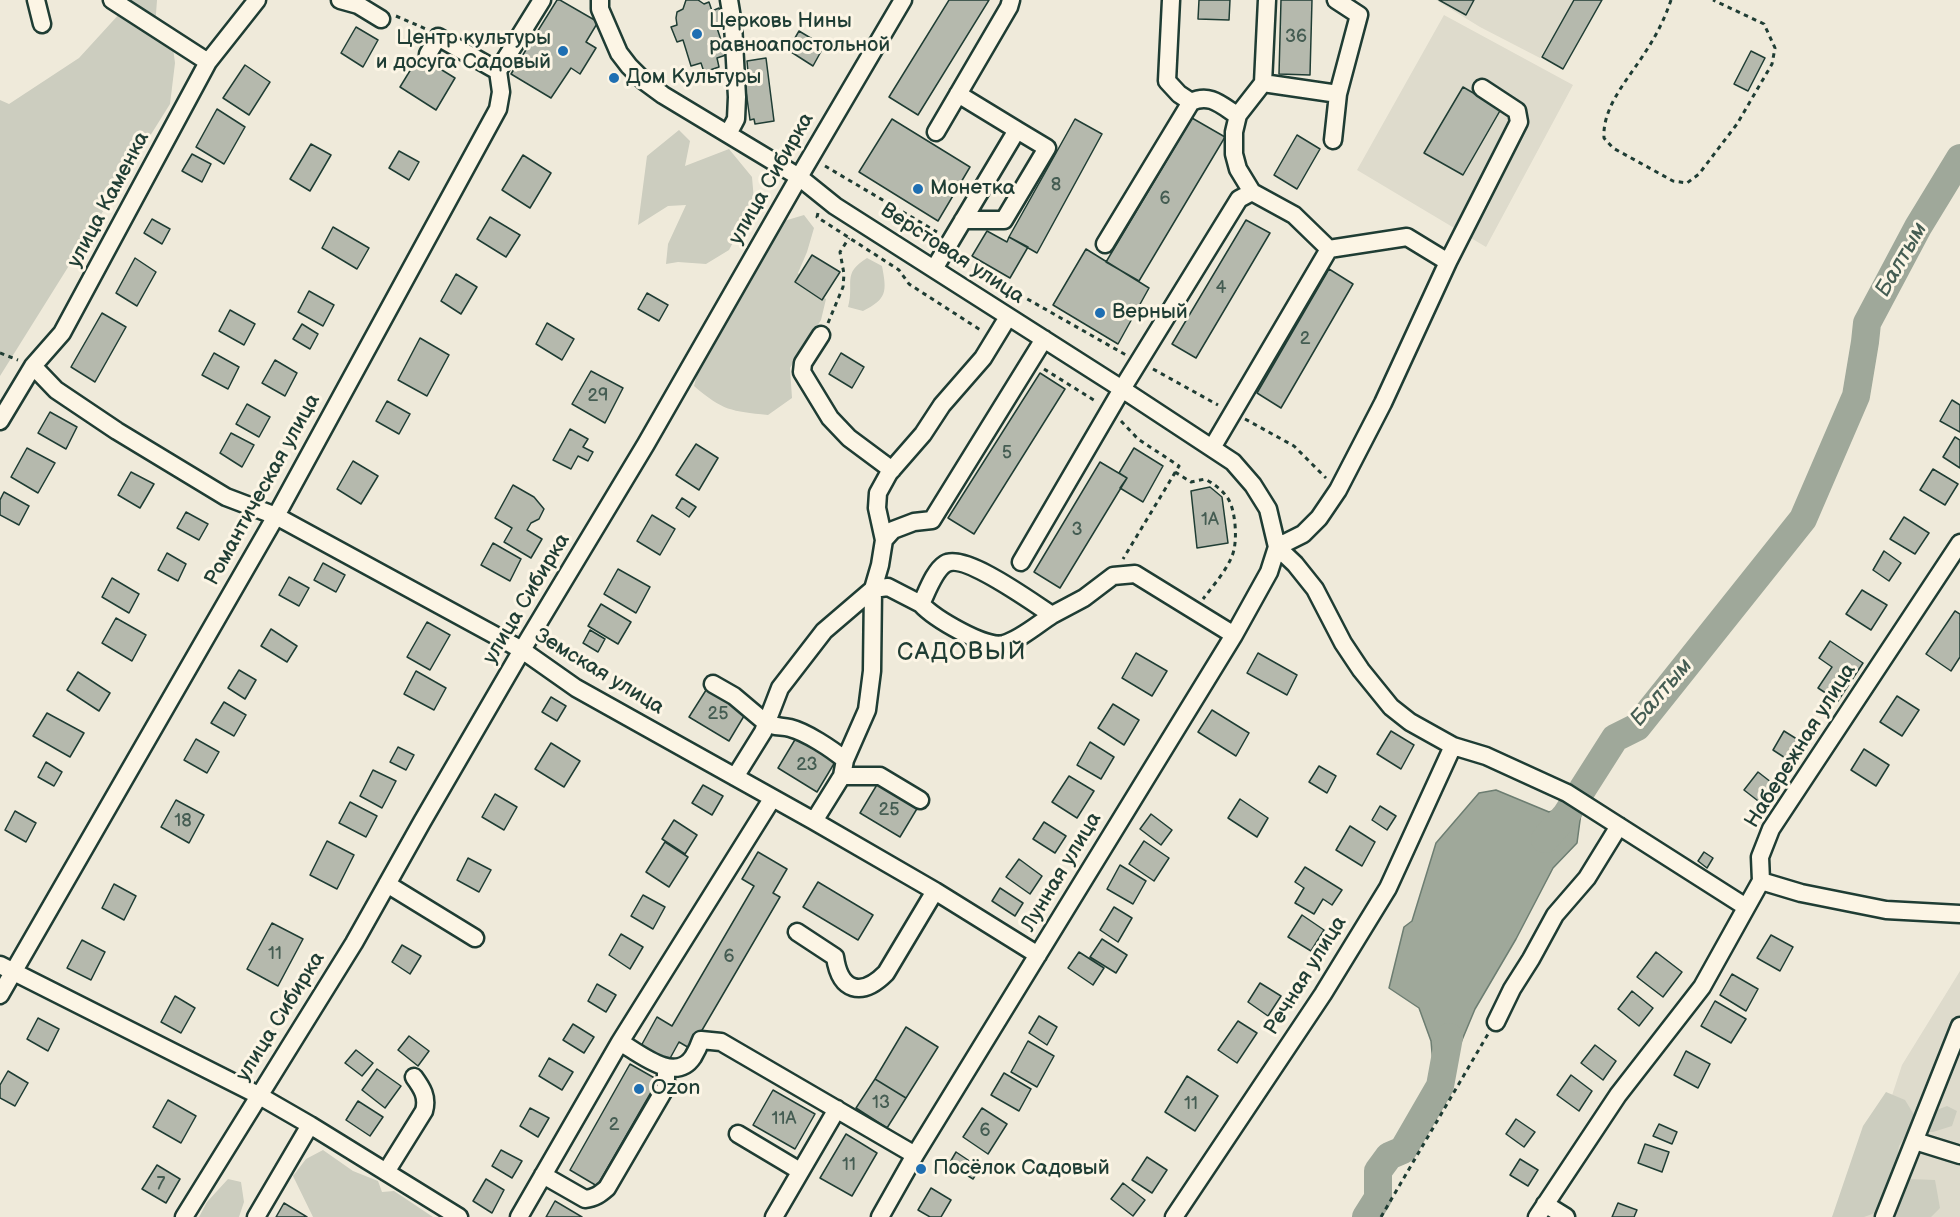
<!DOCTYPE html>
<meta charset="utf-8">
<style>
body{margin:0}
canvas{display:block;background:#efeada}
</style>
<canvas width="1960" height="1217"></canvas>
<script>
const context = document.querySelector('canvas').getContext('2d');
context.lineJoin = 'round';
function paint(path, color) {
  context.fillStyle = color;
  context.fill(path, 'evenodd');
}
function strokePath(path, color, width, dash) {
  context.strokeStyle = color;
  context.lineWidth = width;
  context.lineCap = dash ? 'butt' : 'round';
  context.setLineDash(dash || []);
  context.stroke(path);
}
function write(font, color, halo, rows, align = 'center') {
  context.font = font + ' "Balsamiq Sans",sans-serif';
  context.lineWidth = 6;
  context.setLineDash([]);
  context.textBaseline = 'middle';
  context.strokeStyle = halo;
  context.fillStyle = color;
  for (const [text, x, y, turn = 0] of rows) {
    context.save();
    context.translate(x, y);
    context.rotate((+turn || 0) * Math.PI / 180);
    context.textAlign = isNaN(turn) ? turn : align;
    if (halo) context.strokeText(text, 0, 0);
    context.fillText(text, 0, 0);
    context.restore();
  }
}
const built = new Path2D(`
 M1436 0H1574L1540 58 1480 27Z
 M1444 15 1573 85 1486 247 1357 170Z
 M1960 971V1217H1852L1902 1065Z`);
const green = new Path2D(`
 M132 0H157L155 28 171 32 175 63 170 104 0 376V100L9 104 79 58Z
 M679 130 690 141 685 166 729 149 752 177 755 212 741 227 729 250 706 264 678 262 666 264 668 244 686 205 668 206 638 225 647 156Z
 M804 215 814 228 807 252 798 273 810 289 826 299 821 320 790 368 792 398 768 415C731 411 723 411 694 386L698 371 760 259 784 221Z
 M867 258 882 266C887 292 887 299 863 311L848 307C855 283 841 274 867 258Z
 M1886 1092 1905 1100 1916 1118 1947 1106 1957 1111 1952 1126 1933 1132 1908 1131 1899 1146 1895 1171 1909 1179 1935 1180 1940 1208 1931 1217H1897L1875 1213 1864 1217H1832L1863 1126Z
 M323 1150 353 1171 378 1181 382 1192 394 1191 433 1217H313L293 1176 306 1159Z
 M228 1179 241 1182 244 1202 239 1217H199L207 1202Z`);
const water = new Path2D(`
 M1496 790 1549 812 1567 807 1581 813 1577 843 1553 868 1516 939 1475 1009 1447 1076 1434 1075 1431 1041 1419 1008 1389 988 1404 927 1412 921 1436 843 1479 793Z`);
const river = new Path2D(`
 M1545 839 1566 815 1615 738 1637 727 1803 519 1856 396 1865 342 1867 323 1918 227 1960 158
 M1366 1217 1378 1198V1171L1389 1156 1403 1150 1440 1086 1449 1037`);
const building = new Path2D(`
 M557 0H560L598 22 586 42 596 48 580 74 571 68 551 98 511 74Z
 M686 0H698L704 4 709 2 712 11 719 8 724 25 717 28 726 55 717 58 719 67 704 72 701 63 691 66 683 40 677 42 671 27 677 25 676 18 677 12 683 9Z
 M949 0H989L918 115 889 97Z
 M1199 0H1230L1229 20 1198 19Z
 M1281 0H1312L1310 75 1279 74Z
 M1439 0H1474L1466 15Z
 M1574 0H1602L1563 69 1542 57Z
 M356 27 378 40 363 67 341 53Z
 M799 31 824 46 813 66 788 50Z
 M1751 51 1765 58 1748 91 1734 84Z
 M419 56 455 78 436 110 400 87Z
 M766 58 774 121 755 124 754 119 750 120 745 84 749 83 747 61Z
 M245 65 270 82 249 115 223 98Z
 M1463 87 1501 109 1463 175 1424 153Z
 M217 109 245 127 224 164 196 147Z
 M1192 118 1225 137 1139 281 1106 262Z
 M892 119 970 167 938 221 859 172Z
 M1075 119 1102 134 1037 253 1009 237Z
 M1297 135 1320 149 1297 189 1274 175Z
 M311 144 331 155 310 191 290 179Z
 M399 151 419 162 409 180 389 168Z
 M192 154 211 164 202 182 182 171Z
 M523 155 551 173 530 208 502 190Z
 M490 217 520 235 506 257 477 239Z
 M152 219 170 229 162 244 144 233Z
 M1246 220 1270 233 1196 358 1172 344Z
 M333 227 369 248 357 269 322 248Z
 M987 231 1007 242 1009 237 1028 247 1010 278 972 256Z
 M1086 249 1149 288 1118 344 1053 305Z
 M812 255 840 272 822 300 795 282Z
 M135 258 156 272 137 306 116 293Z
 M1329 269 1353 284 1281 408 1257 393Z
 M456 274 477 287 461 314 441 301Z
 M309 291 334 305 323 326 298 312Z
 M647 293 668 305 659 321 638 309Z
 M230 310 255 324 244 345 219 331Z
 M102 313 126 327 95 382 71 367Z
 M547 323 574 339 562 360 536 344Z
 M302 324 318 334 310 349 293 339Z
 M420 338 449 355 427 396 398 380Z
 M214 353 239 367 228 389 202 375Z
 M841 353 864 367 852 388 829 374Z
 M275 360 297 373 285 396 262 383Z
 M591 371 623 388 605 423 572 404Z
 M1040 373 1065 389 974 534 948 518Z
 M1952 400 1960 405V432L1940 421Z
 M387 401 410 414 399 434 376 421Z
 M247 404 270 417 259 437 236 424Z
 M50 412 77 427 66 449 38 433Z
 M570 429 588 439 583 447 593 452 588 461 578 456 571 469 553 460Z
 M231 433 254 445 242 467 220 453Z
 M1955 437 1960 440V468L1943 457Z
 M696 444 718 458 699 490 676 475Z
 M27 448 55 463 38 493 11 477Z
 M1134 448 1163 466 1143 502 1120 488 1127 478 1119 473Z
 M353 461 378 476 361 504 337 489Z
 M1100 462 1127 478 1060 588 1034 572Z
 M1933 469 1958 484 1945 505 1920 490Z
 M131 472 154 484 140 508 118 495Z
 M513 485 534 497 544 509 539 519 531 523 527 530 542 539 531 558 504 542 512 528 495 518Z
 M1210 487 1222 497 1228 543 1197 548 1191 491Z
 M4 492 29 506 19 525 0 515V500Z
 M682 498 696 507 689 517 676 508Z
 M186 512 208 524 199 540 177 528Z
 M652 515 675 529 660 555 637 541Z
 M1904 517 1929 533 1915 554 1890 539Z
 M493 543 521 559 510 581 481 565Z
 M1884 551 1901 563 1889 581 1873 570Z
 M167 553 186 564 178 581 158 570Z
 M323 563 345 575 336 592 314 580Z
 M618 569 650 587 636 613 604 594Z
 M289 577 309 588 299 606 279 595Z
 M112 578 139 594 129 613 102 597Z
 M1862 590 1887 605 1871 630 1846 614Z
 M601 604 631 622 618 644 588 626Z
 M1955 611 1960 614V657L1951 671 1926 654Z
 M116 618 146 635 132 661 102 643Z
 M427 622 450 635 430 670 407 657Z
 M271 629 297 646 287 662 261 646Z
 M590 630 605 639 598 652 583 643Z
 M1830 641 1863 663 1838 701 1818 688 1832 667 1819 658Z
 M1136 653 1167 671 1152 696 1122 678Z
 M1258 653 1297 675 1287 695 1247 673Z
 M239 670 256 680 245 699 228 688Z
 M416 671 446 688 434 710 404 694Z
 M78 672 110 693 99 711 67 690Z
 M708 687 747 711 729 741 689 717Z
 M1897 696 1919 710 1902 736 1880 722Z
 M551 697 566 706 557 721 542 712Z
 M224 702 246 715 234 736 211 723Z
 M1113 704 1139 720 1124 745 1098 728Z
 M1212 710 1249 733 1236 756 1198 732Z
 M47 713 84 733 70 757 33 736Z
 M1391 731 1414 745 1401 769 1377 754Z
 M1784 731 1808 746 1796 765 1773 750Z
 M796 738 835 762 817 792 778 768Z
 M196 739 219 752 207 773 184 760Z
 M1090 742 1114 757 1101 779 1077 765Z
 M551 743 580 761 564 787 535 769Z
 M398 747 414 755 406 770 390 762Z
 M1864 749 1889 765 1876 786 1851 770Z
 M46 762 62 772 54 786 38 777Z
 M1319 766 1336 776 1327 793 1309 782Z
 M373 770 396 781 382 808 360 796Z
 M1758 772 1776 786 1762 804 1744 790Z
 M1069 776 1094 791 1077 818 1052 802Z
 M878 783 918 807 900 837 860 813Z
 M703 785 723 796 712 815 692 803Z
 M495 794 517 807 504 830 482 817Z
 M1240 799 1268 818 1257 837 1228 818Z
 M176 800 204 815 189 843 161 827Z
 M350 802 377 816 366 837 339 823Z
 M1380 806 1396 816 1387 830 1372 820Z
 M15 811 36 823 26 842 5 830Z
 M1151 814 1172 830 1161 845 1140 829Z
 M674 820 697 835 685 854 662 839Z
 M1044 822 1066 836 1055 853 1033 839Z
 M1350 826 1375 842 1362 866 1336 850Z
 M327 841 354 855 337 889 310 875Z
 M1144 841 1169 858 1154 881 1129 864Z
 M665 842 688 857 669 887 646 872Z
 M758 852 787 869 773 893 780 897 691 1049 679 1042 668 1062 641 1046 657 1017 672 1026 754 886 742 879Z
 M1704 852 1713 858 1707 868 1698 861Z
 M468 858 491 870 479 892 457 880Z
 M1019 859 1042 876 1030 894 1006 877Z
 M1120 865 1146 881 1133 904 1107 889Z
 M1305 867 1342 890 1332 905 1323 899 1314 914 1295 903 1304 888 1295 882Z
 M818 882 873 915 858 940 803 907Z
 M114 884 136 896 124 920 102 908Z
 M1000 888 1023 903 1015 916 992 901Z
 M643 895 665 907 653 929 631 916Z
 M1114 907 1132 918 1118 942 1100 930Z
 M1302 915 1324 930 1311 951 1288 937Z
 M272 923 303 939 278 986 247 969Z
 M621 934 643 947 630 969 609 955Z
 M1771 935 1793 947 1780 971 1757 958Z
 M1102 939 1127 955 1116 973 1090 957Z
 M82 940 105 952 91 980 67 968Z
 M402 945 421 956 410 974 392 962Z
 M1079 952 1104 968 1093 985 1068 968Z
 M1656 952 1682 972 1663 997 1637 977Z
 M1732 974 1758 989 1746 1011 1720 995Z
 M1260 983 1281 996 1268 1016 1248 1002Z
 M597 984 616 995 606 1012 588 1001Z
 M1632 991 1653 1008 1639 1026 1618 1009Z
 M175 996 195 1008 181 1033 161 1022Z
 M1715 1001 1746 1019 1731 1043 1701 1026Z
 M1039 1016 1057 1027 1047 1045 1029 1033Z
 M38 1018 59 1029 48 1051 27 1039Z
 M1238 1021 1257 1033 1237 1063 1218 1050Z
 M573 1024 594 1037 584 1053 563 1040Z
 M906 1027 938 1047 906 1098 875 1079Z
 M409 1036 429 1051 418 1066 398 1050Z
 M1028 1041 1054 1056 1037 1087 1011 1072Z
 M1595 1045 1616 1061 1603 1080 1581 1063Z
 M356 1050 373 1063 362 1076 345 1063Z
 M1686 1051 1710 1064 1698 1088 1674 1075Z
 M549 1058 573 1072 562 1090 539 1076Z
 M630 1064 658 1080 597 1186 570 1170Z
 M377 1069 401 1086 385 1108 362 1090Z
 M8 1071 28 1083 15 1106 0 1098V1085Z
 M1004 1073 1031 1089 1019 1111 991 1095Z
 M1571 1075 1592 1091 1579 1111 1557 1095Z
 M1187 1076 1218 1096 1195 1131 1165 1112Z
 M875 1079 906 1098 887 1128 856 1108Z
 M773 1090 815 1114 795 1149 753 1125Z
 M168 1100 196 1116 181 1143 153 1127Z
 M358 1101 383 1117 370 1136 346 1120Z
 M530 1108 549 1118 538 1137 520 1126Z
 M982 1108 1007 1124 988 1154 963 1137Z
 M1516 1119 1535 1132 1524 1147 1506 1134Z
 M1659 1124 1677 1132 1672 1144 1653 1136Z
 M846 1134 877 1153 852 1196 820 1178Z
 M1645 1144 1669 1152 1662 1172 1638 1163Z
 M501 1150 522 1161 512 1178 492 1166Z
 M956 1152 980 1168 973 1179 949 1164Z
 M1147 1157 1167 1170 1152 1193 1132 1180Z
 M1520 1159 1538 1170 1528 1186 1510 1175Z
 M157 1165 180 1179 166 1203 142 1189Z
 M486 1179 504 1190 492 1213 473 1201Z
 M1123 1183 1145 1200 1133 1216 1111 1199Z
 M931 1188 951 1200 941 1217H930L918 1210Z
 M555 1201 582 1217H546Z
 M284 1203 307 1217H276Z
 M1618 1203 1637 1210 1634 1217H1612Z`);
const path = new Path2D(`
 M1671 0C1665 18 1657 34 1646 51 1630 77 1602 106 1604 138L1613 148 1673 181 1687 183 1699 174 1737 124 1772 64 1775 48 1764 24 1713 0
 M396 16 426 29
 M825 166 937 232
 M818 213 817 217 899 270 909 284 982 331
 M959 256 971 267 1126 355
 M828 323 843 287 844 274 840 252 849 238
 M0 353 18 360
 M1044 369 1097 402
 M1153 369 1218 405
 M1245 419 1294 446 1326 478
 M1121 421 1138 439 1179 466 1123 559
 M1175 472 1191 482 1205 479C1214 484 1221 489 1227 497 1236 509 1238 543 1232 556 1226 571 1213 586 1203 599
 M1381 1217 1488 1034`);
const minor = new Path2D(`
 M36 0 42 24
 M112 0 208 62
 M340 0 358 5 381 19
 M600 0V9L619 53 629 66 644 81 663 95 799 177 835 206 1122 389 1233 462 1253 485 1268 509 1277 547
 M1171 0 1167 81 1179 94 1191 102
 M428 54 438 37 498 71
 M1263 83 1338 94
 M936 132 1009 7 1011 0
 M728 134 736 119 737 97 733 24 729 0
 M1333 140 1338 94 1359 15 1336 0
 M1252 192 1238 169 1234 154V132L1238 115 1263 83 1267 0
 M963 220H1004L1047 148 1017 130
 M1105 244 1191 102C1210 93 1221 105 1238 116
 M934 269 1017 130 958 94
 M821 335 803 363 802 372 830 418 849 438 892 470
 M33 366 56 390 117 431 226 497 276 516 522 650 576 688 814 821 935 891 1038 955
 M0 421 33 366 62 333 208 62 257 0
 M1212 448 1329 249
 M884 540 877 508 878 493 889 473 923 434 942 405 983 358 1008 317
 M1277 547 1295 564 1315 589 1343 643 1361 670 1391 707 1410 722 1453 746 1486 756 1567 793 1746 907
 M1277 547 1303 534 1319 518 1338 490 1383 403 1448 262 1519 122 1517 111 1482 88
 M1021 562 1122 389 1239 199 1252 192 1294 215 1329 249 1407 237 1448 262
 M1052 615C1038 624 1021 639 1004 644 985 649 934 618 921 604 927 592 934 571 945 564 964 552 1033 603 1052 615L1084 598 1113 576 1135 574 1234 635
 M713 684 734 696 766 723C774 727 781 726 790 728 806 732 832 749 845 760
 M842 776H880L920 800
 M735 777 763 732 780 688 824 631 873 589 888 587 921 604
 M814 821 842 776 845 760 867 710 872 671 873 589 880 565 884 540 893 530 914 522 932 520 1044 339
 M1761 881 1801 893 1886 910 1960 914
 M387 884 475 938
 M797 932 835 957C840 991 861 998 886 973L935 891
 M0 965 258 1095 310 1125 459 1217
 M0 995 276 516 498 109 501 92 498 71 542 0
 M1496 1022 1512 989 1531 959 1555 915 1587 878 1619 826
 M620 1042C639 1053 675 1084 693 1057 696 1052 699 1046 701 1040L721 1042 915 1155
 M738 1134 800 1171
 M1915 1141 1960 1155
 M386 1172 424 1111C428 1097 422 1088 414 1077
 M543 1175 585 1199C595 1198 600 1194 607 1188L666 1087V1068
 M1545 1204 1566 1217
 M184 1217 354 943 422 822 522 650 646 444 799 177 903 0
 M256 1217 310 1125
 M519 1217 620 1042 772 799
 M774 1217 837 1109
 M880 1217 915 1155 1234 635 1269 572 1277 547
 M1174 1217 1323 994 1388 888 1453 746
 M1537 1217 1618 1095 1702 987 1761 881 1760 857 1771 829 1960 543
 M1884 1217 1960 1026`);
const markers = [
 [697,34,6,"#1f6fb2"],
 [563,51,6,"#1f6fb2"],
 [614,78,6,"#1f6fb2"],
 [918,189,6,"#1f6fb2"],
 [1100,313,6,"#1f6fb2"],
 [639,1089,6,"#1f6fb2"],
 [921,1169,6,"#1f6fb2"]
];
const numberNames = [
 ["36",1296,37],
 ["8",1056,185],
 ["6",1165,199],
 ["4",1221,288],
 ["2",1305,339],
 ["29",598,396],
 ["5",1007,453],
 ["1А",1210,520],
 ["3",1077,530],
 ["25",718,714],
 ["23",807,765],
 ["25",889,810],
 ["18",183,821],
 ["11",275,954],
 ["6",729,957],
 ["13",881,1103],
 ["11",1191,1104],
 ["11А",784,1119],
 ["2",614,1125],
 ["6",985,1131],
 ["11",849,1165],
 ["7",161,1184]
];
const poiNames = [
 ["Церковь Нины",709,22],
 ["равноапостольной",709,46],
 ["Центр культуры",551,39,"right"],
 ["и досуга Садовый",551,63,"right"],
 ["Дом Культуры",626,78],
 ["Монетка",930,189],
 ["Верный",1112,313],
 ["Ozon",651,1089],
 ["Посёлок Садовый",933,1169]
];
const streetNames = [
 ["улица Сибирка",772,179,-60],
 ["улица Каменка",109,200,-62],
 ["Верстовая улица",952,254,33],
 ["Романтическая улица",263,490,-61],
 ["улица Сибирка",527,599,-59],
 ["Земская улица",599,672,31],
 ["Набережная улица",1801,746,-58],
 ["Лунная улица",1062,872,-59],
 ["Речная улица",1306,976,-58],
 ["улица Сибирка",281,1017,-58]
];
const waterNames = [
 ["Балтым",1902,260,-60],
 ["Балтым",1662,693,-49]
];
const quarterNames = [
 ["САДОВЫЙ",962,653]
];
paint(built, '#dedbcc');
paint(green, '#cccdbf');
paint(water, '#9fa89a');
strokePath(water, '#6c7d71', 1.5);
strokePath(river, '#9fa89a', 28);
paint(building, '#b5b9ad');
strokePath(building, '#1f3d34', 1.5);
strokePath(minor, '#1f3d34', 21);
strokePath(path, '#1f3d34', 3, [4.5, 4.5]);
strokePath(minor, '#fcf5e5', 16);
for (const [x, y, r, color] of markers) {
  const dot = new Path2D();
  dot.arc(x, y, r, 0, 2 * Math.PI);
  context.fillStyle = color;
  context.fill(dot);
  strokePath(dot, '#fcf5e5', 2);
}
write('18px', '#445c52', null, numberNames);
write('21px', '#1f3d34', '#fcf5e5', poiNames, 'left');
write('21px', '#1f3d34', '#fcf5e5', streetNames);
write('italic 22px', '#455d53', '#fcf5e5', waterNames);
context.letterSpacing = '1.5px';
write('24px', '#1f3d34', '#fcf5e5', quarterNames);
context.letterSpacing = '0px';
</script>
